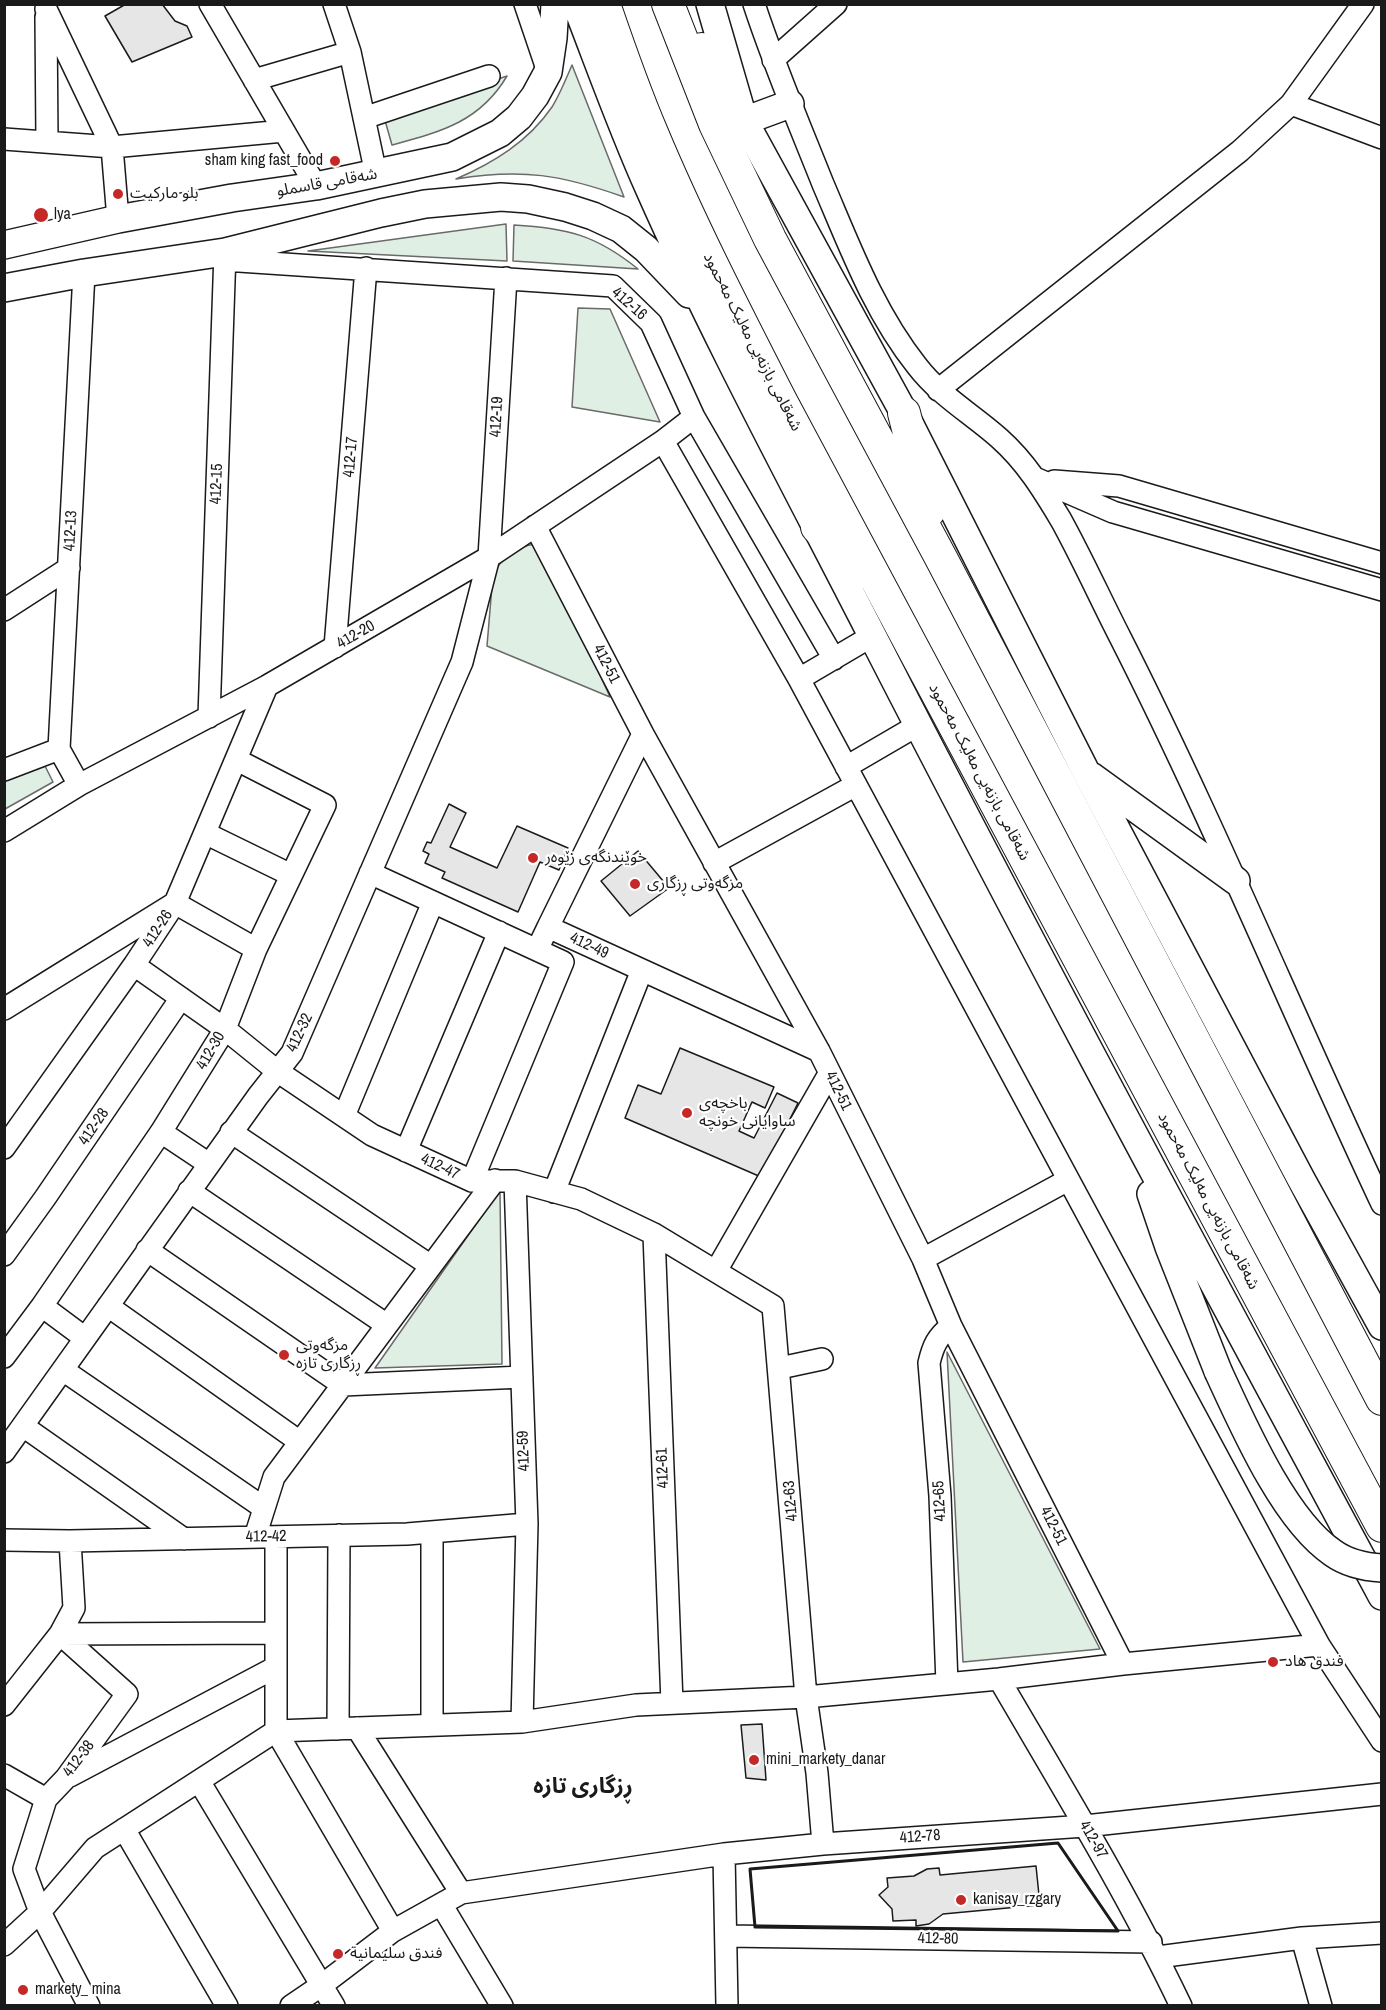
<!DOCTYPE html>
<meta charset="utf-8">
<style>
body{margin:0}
#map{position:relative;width:1386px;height:2010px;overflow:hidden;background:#fff;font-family:"Archivo Narrow",sans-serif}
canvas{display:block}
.frame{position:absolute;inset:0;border:6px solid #1a1a1a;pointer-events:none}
</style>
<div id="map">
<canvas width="1386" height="2010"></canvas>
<div class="frame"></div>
</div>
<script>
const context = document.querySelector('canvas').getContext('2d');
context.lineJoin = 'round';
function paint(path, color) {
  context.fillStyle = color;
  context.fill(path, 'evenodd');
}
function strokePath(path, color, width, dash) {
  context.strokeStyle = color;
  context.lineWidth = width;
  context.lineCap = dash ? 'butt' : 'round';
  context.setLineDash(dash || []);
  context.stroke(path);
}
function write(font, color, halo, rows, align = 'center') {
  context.font = font + ' "Archivo Narrow","Noto Sans Arabic",sans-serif';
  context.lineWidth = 4.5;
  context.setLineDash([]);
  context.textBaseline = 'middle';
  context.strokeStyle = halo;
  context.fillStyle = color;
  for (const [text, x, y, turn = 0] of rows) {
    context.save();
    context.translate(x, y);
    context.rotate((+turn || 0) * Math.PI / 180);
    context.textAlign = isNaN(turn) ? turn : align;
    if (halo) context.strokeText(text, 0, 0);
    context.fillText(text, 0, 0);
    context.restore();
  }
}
const green = new Path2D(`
 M572 65 624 197C562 175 522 168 456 179 493 163 528 142 552 107 560 94 566 79 572 65Z
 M507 76C480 122 440 132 392 145L384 117Z
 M506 224 507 261 308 251Z
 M514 225C567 228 596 235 638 269L513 261Z
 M578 308 610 309 660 422 572 407Z
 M535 544 544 551 610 697 487 646 493 574C501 559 517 546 535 544Z
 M45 766 53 782 5 809V781Z
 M500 1190 502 1364 375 1368Z
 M947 1352 1100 1649 963 1662Z`);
const building = new Path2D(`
 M126 4H162L175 21 187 26 192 37 132 62 105 16Z
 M449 804 466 813 450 847 497 868 517 826 568 848 559 870 540 862 518 912 442 878 445 872 425 863 429 854 423 851 427 842 431 843Z
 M638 851 669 888 630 916 601 881Z
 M680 1048 774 1087 765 1108 752 1102 739 1131 754 1138 777 1093 798 1103 761 1177 625 1118 638 1085 661 1094Z
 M762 1724 766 1780 746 1778 741 1725Z
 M1036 1866 1040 1905 943 1914 929 1924 916 1926V1920L893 1921 892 1909 879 1895 888 1887 887 1878 914 1876 927 1869 939 1868 940 1875Z`);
const minor = new Path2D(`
 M210 4 316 186
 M334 4 350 52 376 174
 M525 4 547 69
 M754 4C774 65 799 124 823 184 850 247 874 312 917 366 940 396 972 414 999 438 1026 462 1043 490 1061 520 1082 558 1100 598 1120 637 1214 822 1293 1015 1382 1204
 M46 9 112 147 118 219
 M46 17 47 141
 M773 60 836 4
 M254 80 350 52
 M1291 104 1382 138
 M364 118 489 76
 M4 139 112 147 284 131
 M224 260 613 286 651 323 694 417 834 659
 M938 390 1240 151 1291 104 1363 4
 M663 441 799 679 1319 1645 1382 1741
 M1037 479 1113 512 1382 590
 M1054 481 1119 486 1382 563
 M535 526 643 734 819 1051 923 1259 951 1326 1123 1664
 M4 610 69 568
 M335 647 366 268
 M799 679 872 636
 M209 717 225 252
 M846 767 918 725
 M4 770 59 749
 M79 785 59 749 84 273
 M4 831 79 785 267 686 489 557 663 441 694 417
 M205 833 291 875
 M714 863 856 785
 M370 873 537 950 548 927 819 1051
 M548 927 643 734
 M134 965 225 1029 277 1071 372 1135 472 1181H515L581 1199 654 1234 773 1306 806 1697 817 1773 823 1844
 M4 1009 175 903 256 949
 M344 1116 433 902
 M161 1132 209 1164
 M231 1132 431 1266
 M4 1148 134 965 175 903 267 686
 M406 1151 499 932
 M472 1181 563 962 537 950
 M515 1181 527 1524 522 1722
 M189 1191 387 1325
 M554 1192 642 970
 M654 1234 672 1703
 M147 1250 343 1385 522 1377
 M4 1255 45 1198 181 998
 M923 1259 1068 1180
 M716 1271 829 1074
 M42 1306 85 1338
 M108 1306 300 1442
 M4 1357 42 1306 161 1132 225 1029 256 949 325 805 237 760
 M780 1368 822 1359
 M63 1370 264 1508
 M23 1426 184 1539
 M4 1452 258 1096 292 1053 462 662 489 557 506 278
 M255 1537 274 1477 495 1180
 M276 1537V1731
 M4 1540 70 1541 407 1534 527 1524
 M60 1634 127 1694 66 1778 46 1799 24 1869 40 1912 89 2006
 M60 1634 276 1633
 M999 1679C1062 1787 1127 1893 1181 2006
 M947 1684 940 1496 929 1363C933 1346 937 1337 951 1326
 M4 1705 60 1634 74 1608 70 1541
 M432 1725V1532
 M357 1728 461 1893
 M338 1729 339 1535
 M276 1731 393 1931
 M4 1775 46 1799
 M70 1776 276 1667
 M199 1781 334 2006
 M124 1829 227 2006
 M724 1854 727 2006
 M441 1904 502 2006
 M726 1936 1151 1942
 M1302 1938 1321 2006
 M4 1945 40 1912 95 1848 276 1731 522 1722 636 1705 806 1697 999 1679 1123 1664 1319 1645
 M1158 1957 1302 1938 1382 1933
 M291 2006 322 1985 393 1931 461 1893 724 1854 823 1844 1085 1826 1382 1794`);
const major = new Path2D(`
 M576 4C600 66 622 128 649 188 718 344 800 494 877 645 1041 965 1212 1280 1382 1596
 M710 4 744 121 904 413 1086 772 1301 1179 1382 1326
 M744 121 790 104
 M4 245 118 219 232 198 316 186 452 157 500 133 519 117 535 96 548 72 553 38 555 4
 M4 288 84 273 225 252 381 213 425 204 501 197 528 199 565 207 593 216 621 229 646 249 689 294
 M1091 776 1236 881
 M1151 1194 1169 1247 1218 1371`);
const highway = new Path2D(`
 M604 4C619 48 634 91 652 133 690 224 736 313 781 401L1382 1526
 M668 4 715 124 770 239 941 558 1382 1399
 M702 49 744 121
 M904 413 929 511
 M817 527 859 572`);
const majorBridge = new Path2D(`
 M1218 1371C1243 1425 1284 1520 1333 1553 1347 1563 1365 1567 1382 1568`);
const wall = new Path2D(`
 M1058 1843 1118 1931 755 1927 750 1869Z`);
const markers = [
 [335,161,6,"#c62828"],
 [118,194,6,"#c62828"],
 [41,215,8,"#c62828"],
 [533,858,6,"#c62828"],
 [635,884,6,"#c62828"],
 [687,1113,6,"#c62828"],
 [284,1355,6,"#c62828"],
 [1273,1662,6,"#c62828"],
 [754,1760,6,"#c62828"],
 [961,1900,6,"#c62828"],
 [338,1954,6,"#c62828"],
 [23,1990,6,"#c62828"]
];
const poiNames = [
 ["sham king fast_food",323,161,"right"],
 ["بلو ماركيت",130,194],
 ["lya",54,215],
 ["خوێندنگەی زێوەر",545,858],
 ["مزگەوتی ڕزگاری",647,884],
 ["باخچەی",699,1104],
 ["ساوایانی خونچە",699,1122],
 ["مزگەوتی",296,1346],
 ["ڕزگاری تازە",296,1364],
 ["فندق هاد",1285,1662],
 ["mini_markety_danar",766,1760],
 ["kanisay_rzgary",973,1900],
 ["فندق سليمانية",350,1954],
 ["markety_ mina",35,1990]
];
const streetNames = [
 ["شەقامی قاسملو",327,183,-10],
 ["412-16",629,304,41],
 ["شەقامی بازنەیی مەلیک مەحمود",752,342,63],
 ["412-19",497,417,-87],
 ["412-17",351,457,-85],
 ["412-15",217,484,-88],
 ["412-13",71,531,-87],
 ["412-20",356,635,-30],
 ["412-51",606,664,63],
 ["شەقامی بازنەیی مەلیک مەحمود",979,772,62],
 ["412-26",158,929,-57],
 ["412-49",589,946,25],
 ["412-32",300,1033,-65],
 ["412-30",211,1051,-60],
 ["412-51",838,1091,64],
 ["412-28",94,1127,-56],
 ["412-47",440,1167,25],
 ["شەقامی بازنەیی مەلیک مەحمود",1208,1201,62],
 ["412-59",524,1451,-92],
 ["412-61",663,1468,-92],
 ["412-63",791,1501,-95],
 ["412-65",940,1501,-93],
 ["412-51",1053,1526,63],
 ["412-42",266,1537,-1],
 ["412-38",79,1759,-53],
 ["412-78",920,1837,-4],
 ["412-97",1093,1840,60],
 ["412-80",938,1939,1]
];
const districtNames = [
 ["ڕزگاری تازە",583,1787]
];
paint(green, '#e0efe3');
strokePath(green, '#6a6a6a', 1.5);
paint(building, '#e6e6e6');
strokePath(building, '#1a1a1a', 1.5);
strokePath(minor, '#1a1a1a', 24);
strokePath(major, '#1a1a1a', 30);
strokePath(highway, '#1a1a1a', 34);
strokePath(minor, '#fff', 21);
strokePath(major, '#fff', 27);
strokePath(highway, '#fff', 32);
strokePath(majorBridge, '#1a1a1a', 30, []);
strokePath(majorBridge, '#fff', 27);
strokePath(wall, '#1a1a1a', 3);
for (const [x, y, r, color] of markers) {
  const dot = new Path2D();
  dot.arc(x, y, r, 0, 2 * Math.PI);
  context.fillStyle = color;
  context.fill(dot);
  strokePath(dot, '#fff', 2);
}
write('16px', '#1a1a1a', '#fff', poiNames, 'left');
write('16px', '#1a1a1a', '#fff', streetNames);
write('bold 22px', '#1a1a1a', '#fff', districtNames);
</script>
